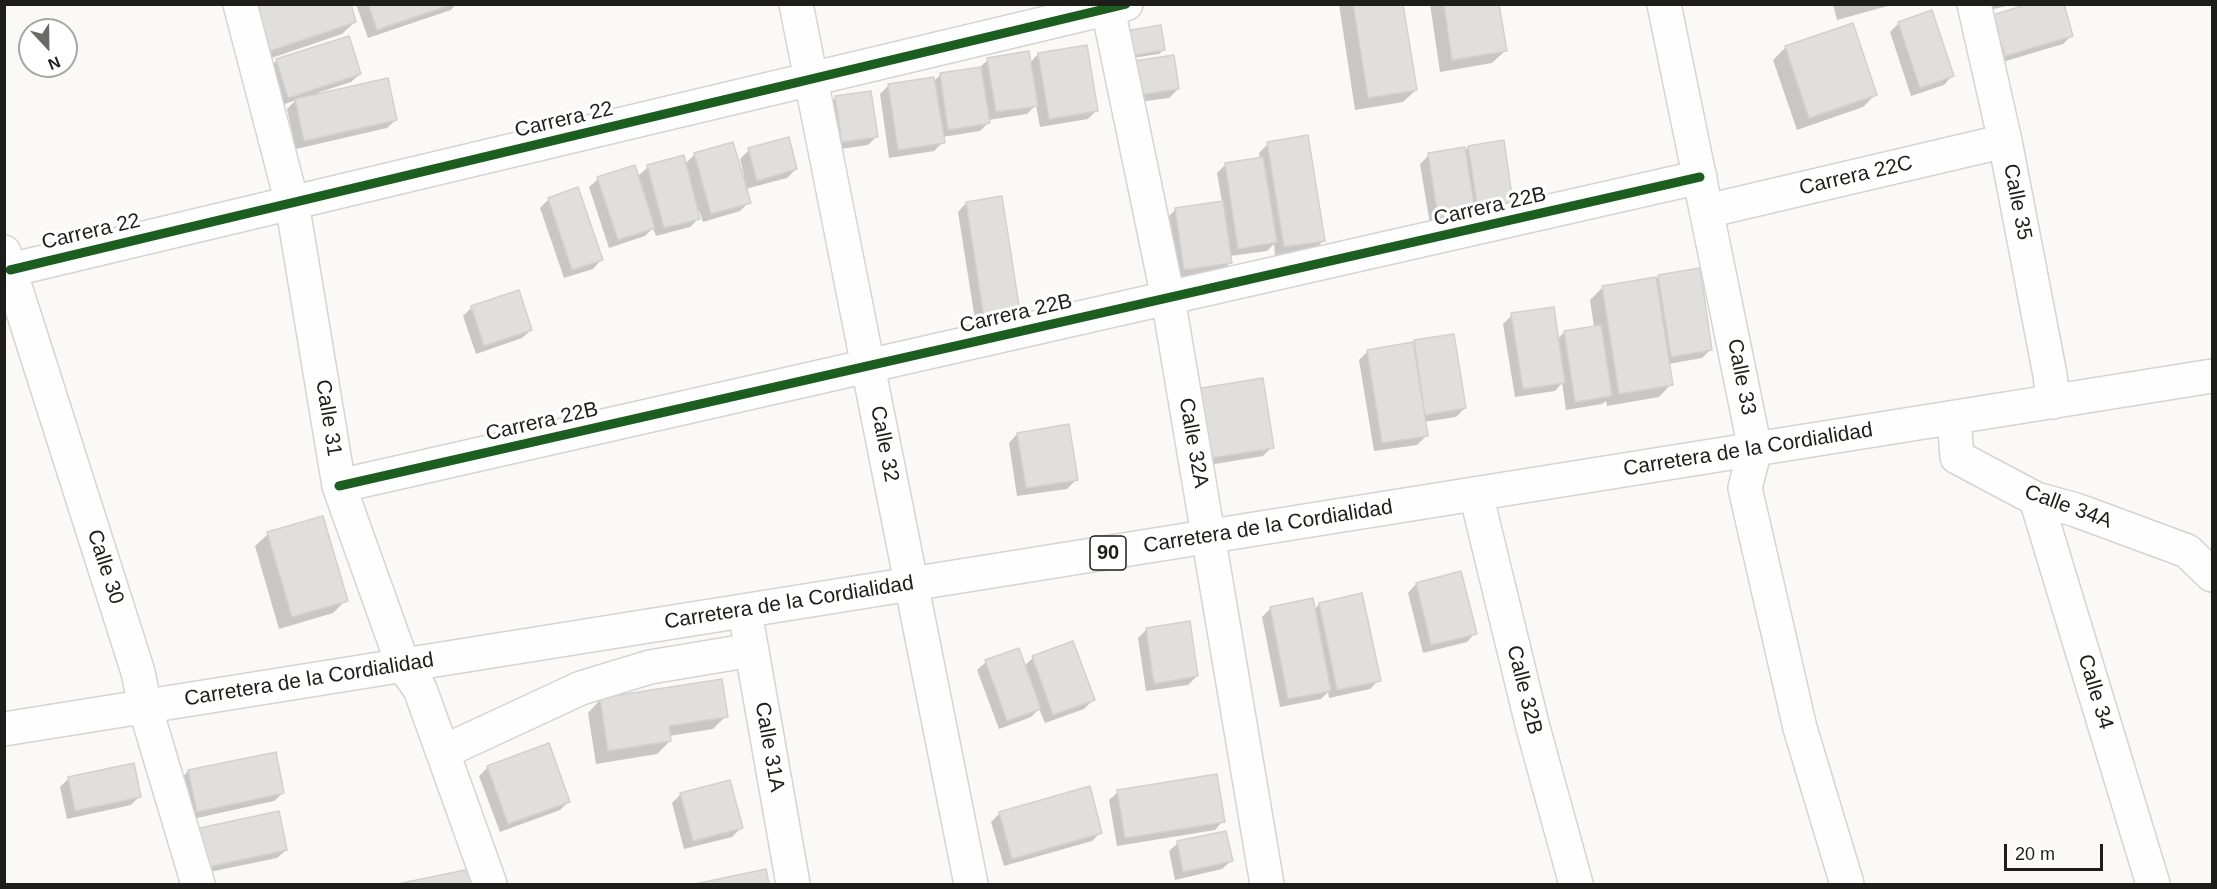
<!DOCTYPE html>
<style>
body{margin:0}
#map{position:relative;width:2217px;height:889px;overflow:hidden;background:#fbf9f6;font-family:Helvetica,sans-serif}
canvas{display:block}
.frame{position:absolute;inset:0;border:6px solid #1d1d1a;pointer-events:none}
.north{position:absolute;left:18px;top:18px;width:60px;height:60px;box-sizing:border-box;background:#fff;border:2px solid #a5a5a3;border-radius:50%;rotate:158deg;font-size:16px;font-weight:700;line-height:24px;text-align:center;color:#1d1d1a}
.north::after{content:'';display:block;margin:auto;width:21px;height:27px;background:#6b6a67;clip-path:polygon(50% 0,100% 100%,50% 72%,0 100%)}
.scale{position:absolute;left:2004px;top:844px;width:99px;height:27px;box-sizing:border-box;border:3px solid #1d1d1a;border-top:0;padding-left:8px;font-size:18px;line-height:21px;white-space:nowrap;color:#1d1d1a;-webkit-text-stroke:4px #fff;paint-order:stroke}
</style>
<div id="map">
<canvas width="2217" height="889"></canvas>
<div class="frame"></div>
<div class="north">N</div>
<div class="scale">20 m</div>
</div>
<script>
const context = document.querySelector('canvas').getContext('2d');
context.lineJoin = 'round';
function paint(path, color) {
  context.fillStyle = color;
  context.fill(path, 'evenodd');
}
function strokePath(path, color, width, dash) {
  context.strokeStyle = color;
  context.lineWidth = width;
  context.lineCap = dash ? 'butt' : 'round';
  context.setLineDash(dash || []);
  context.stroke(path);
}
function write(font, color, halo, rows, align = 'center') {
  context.font = font + ' Helvetica,sans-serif';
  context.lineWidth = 6;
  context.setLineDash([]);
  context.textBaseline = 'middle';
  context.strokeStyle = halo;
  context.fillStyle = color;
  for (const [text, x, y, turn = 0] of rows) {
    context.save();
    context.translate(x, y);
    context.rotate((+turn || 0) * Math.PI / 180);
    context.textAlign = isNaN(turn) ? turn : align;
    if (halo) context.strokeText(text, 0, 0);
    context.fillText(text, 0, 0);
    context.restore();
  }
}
const shadow = new Path2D(`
 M238 4 355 22 342 34 257 63Z
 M356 4H456L451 10 368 38Z
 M1339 4H1402L1416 90 1403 102 1355 110Z
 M1430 4H1498L1505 51 1492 63 1440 72Z
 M1833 4H1895L1837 20Z
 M1976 4H2014L1978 13Z
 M1993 16 2072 35 2063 44 1996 64Z
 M1899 23 1952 76 1944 85 1911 96 1890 32Z
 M1121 37 1163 50 1159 54 1125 59Z
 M348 38 360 74 351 82 317 93 318 95 396 120 387 128 296 149 287 109 296 100 279 106 268 69 276 61Z
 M1786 47 1876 94 1863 107 1797 130 1773 60Z
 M1038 54 1097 110 1088 119 1040 127 1036 105 1027 114 988 120 989 122 980 131 942 137 943 142 934 151 889 158 880 94 888 86 934 81 940 75 979 68 988 60 1030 63Z
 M1126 71 1178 89 1169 98 1131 103Z
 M835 98 877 136 868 145 834 150 827 106Z
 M1268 144 1324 240 1315 249 1275 255 1274 244 1267 251 1230 256 1231 262 1222 271 1176 278 1167 218 1175 210 1222 202 1217 173 1226 164 1260 159 1259 153Z
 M1468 147 1512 202 1503 211 1430 224 1420 164 1429 155 1465 151Z
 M749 150 796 169 787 178 745 189 749 202 740 211 703 222 699 210 697 211 699 218 690 227 656 236 653 228 645 236 609 248 589 187 598 179 637 177 648 167 684 165 695 154 742 176 744 175 740 159Z
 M549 199 601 260 593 269 564 278 540 208Z
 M966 203 1019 312 1010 321 976 326 958 212Z
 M1659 276 1711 349 1702 358 1668 364 1671 384 1659 397 1607 406 1606 401 1602 404 1566 410 1562 383 1555 391 1515 397 1503 324 1512 315 1557 340 1564 332 1594 327 1590 300 1603 287 1655 280Z
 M518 291 531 330 522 338 476 354 463 316 471 308Z
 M1414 342 1465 408 1456 417 1424 422 1426 436 1417 445 1374 451 1359 360 1368 351Z
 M1202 390 1272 447 1263 456 1203 466 1193 399Z
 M1017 434 1076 480 1067 489 1017 496 1009 443Z
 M268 534 346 600 333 613 279 629 255 546Z
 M1416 584 1475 633 1467 642 1423 653 1408 593Z
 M1319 604 1379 680 1370 689 1329 698 1328 692 1321 699 1280 707 1262 617 1271 608 1314 610Z
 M1147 629 1197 676 1188 685 1146 691 1138 638Z
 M1072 643 1093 700 1084 709 1045 723 1039 709 1031 717 999 729 977 670 986 662 1024 666 1033 658Z
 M600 700 726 716 713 729 669 736 670 741 657 754 596 764 588 713Z
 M488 767 569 801 560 810 500 832 479 776Z
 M188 771 283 793 274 801 188 820 180 780Z
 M69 778 139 797 131 805 67 819 60 787Z
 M1118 792 1223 821 1215 830 1117 846 1109 800Z
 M681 794 741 828 732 837 684 849 672 803Z
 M1000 813 1101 832 1092 841 1004 866 991 822Z
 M187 839 286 850 277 858 195 875Z
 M1178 843 1231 861 1222 869 1175 880 1169 851Z
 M469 871 472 884H404Z
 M765 871 768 884H702Z`);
const building = new Path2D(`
 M255 4H351L356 22 270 51Z
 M368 4H453L377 30Z
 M1353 4H1403L1417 90 1368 98Z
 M1444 4H1499L1507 51 1452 60Z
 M2028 4H2064L2073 36 2005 56 1993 15Z
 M1932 10 1954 76 1920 88 1898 22Z
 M1853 23 1877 95 1809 118 1785 46Z
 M1161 25 1165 50 1128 56 1125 31Z
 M349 36 361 74 288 98 276 59Z
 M1087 45 1098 111 1049 119 1038 53Z
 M1029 51 1038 106 996 112 987 58Z
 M1174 55 1179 89 1139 95 1134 61Z
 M981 67 990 123 948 130 940 73Z
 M934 77 945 143 898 150 888 84Z
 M388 78 397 120 304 141 295 99Z
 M871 91 878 137 842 142 835 96Z
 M1308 135 1325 241 1284 247 1267 142Z
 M789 137 797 169 757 181 748 148Z
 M1504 140 1513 203 1478 209 1468 146Z
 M733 142 751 203 711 214 694 153Z
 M1465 147 1475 211 1438 217 1428 153Z
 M684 155 700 219 664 228 647 165Z
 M1263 157 1277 242 1238 249 1225 163Z
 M635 165 655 228 618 240 597 177Z
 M578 187 603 260 572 270 548 198Z
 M1002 196 1020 312 984 318 966 202Z
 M1223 201 1232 263 1184 270 1175 208Z
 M1700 268 1712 350 1671 357 1658 275Z
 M1656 277 1673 385 1619 394 1602 286Z
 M519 290 532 330 484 346 471 306Z
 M1554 307 1565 383 1523 389 1511 313Z
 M1601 325 1612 396 1575 402 1564 331Z
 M1454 334 1466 408 1425 415 1414 340Z
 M1413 342 1428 436 1382 443 1367 350Z
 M1263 378 1274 448 1211 458 1201 388Z
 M1069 424 1078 480 1026 488 1017 433Z
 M323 516 348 601 292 617 267 532Z
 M1461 571 1477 634 1431 645 1416 583Z
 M1362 593 1381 681 1337 690 1319 603Z
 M1313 598 1331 691 1288 699 1270 607Z
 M1190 621 1198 676 1154 684 1146 628Z
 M1073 641 1095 700 1053 715 1032 656Z
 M1019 648 1041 709 1007 721 985 660Z
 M722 679 728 717 669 726 671 741 608 751 600 698Z
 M549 743 570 802 508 824 487 766Z
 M276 752 284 793 197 812 188 770Z
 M134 763 141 797 75 811 68 777Z
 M1217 774 1225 822 1125 838 1117 790Z
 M730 780 743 828 693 841 680 793Z
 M1090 786 1102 833 1012 859 999 812Z
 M279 811 287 850 203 868 195 829Z
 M1226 831 1233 861 1183 872 1177 841Z
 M470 869 473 884H397Z
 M766 869 769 884H695Z`);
const street = new Path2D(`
 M240 4 292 203 339 486 403 665 420 689 490 884
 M796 4 971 884
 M1107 4 1168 298 1267 884
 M1974 4 2005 141 2050 375 2053 402
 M1707 211 2005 141
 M4 252 138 672 145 707 198 884
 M10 270 1126 4
 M1954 418 1957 457 2036 499 2076 510 2187 551 2212 575
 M1755 449 1745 488 1800 728 1847 884
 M339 486 1700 177
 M1476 494 1532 724 1576 884
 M2036 499 2153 884
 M748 629 793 884
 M443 752 581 688 650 667 752 650`);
const secondary = new Path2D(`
 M1664 4 1755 449`);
const highway = new Path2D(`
 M4 729 2212 376`);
const cycleway = new Path2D(`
 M10 270 1126 4
 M339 486 1700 177`);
const shields = [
 [1108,553,36]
];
const shieldNames = [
 ["90",1108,553]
];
const streetNames = [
 ["Carrera 22",564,120,-13],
 ["Carrera 22C",1856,176,-13],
 ["Calle 35",2017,202,79],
 ["Carrera 22B",1490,207,-13],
 ["Carrera 22",91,232,-13],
 ["Carrera 22B",1016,314,-13],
 ["Calle 33",1741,377,79],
 ["Calle 31",328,418,81],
 ["Carrera 22B",542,422,-13],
 ["Calle 32A",1193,443,80],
 ["Calle 32",884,444,79],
 ["Carretera de la Cordialidad",1748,450,-9],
 ["Calle 34A",2068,507,20],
 ["Carretera de la Cordialidad",1268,527,-9],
 ["Calle 30",105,567,72],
 ["Carretera de la Cordialidad",789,603,-9],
 ["Carretera de la Cordialidad",309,680,-9],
 ["Calle 32B",1524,690,76],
 ["Calle 34",2095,692,73],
 ["Calle 31A",769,747,80]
];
paint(shadow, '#0003');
paint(building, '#e0dfdc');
strokePath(building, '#d2d1ce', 1.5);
strokePath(street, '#d5d4d2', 36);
strokePath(secondary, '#d5d4d2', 36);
strokePath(highway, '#d5d4d2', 36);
strokePath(street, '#fefefe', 33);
strokePath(secondary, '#fefefe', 33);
strokePath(highway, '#fefefe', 33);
strokePath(cycleway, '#1b5e20', 9);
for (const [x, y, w] of shields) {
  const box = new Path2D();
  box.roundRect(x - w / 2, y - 17, w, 34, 4.5);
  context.fillStyle = '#fff';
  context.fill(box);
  strokePath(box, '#1d1d1a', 1.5);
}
write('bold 20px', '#1d1d1a', null, shieldNames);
write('21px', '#1d1d1a', '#fff', streetNames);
</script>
